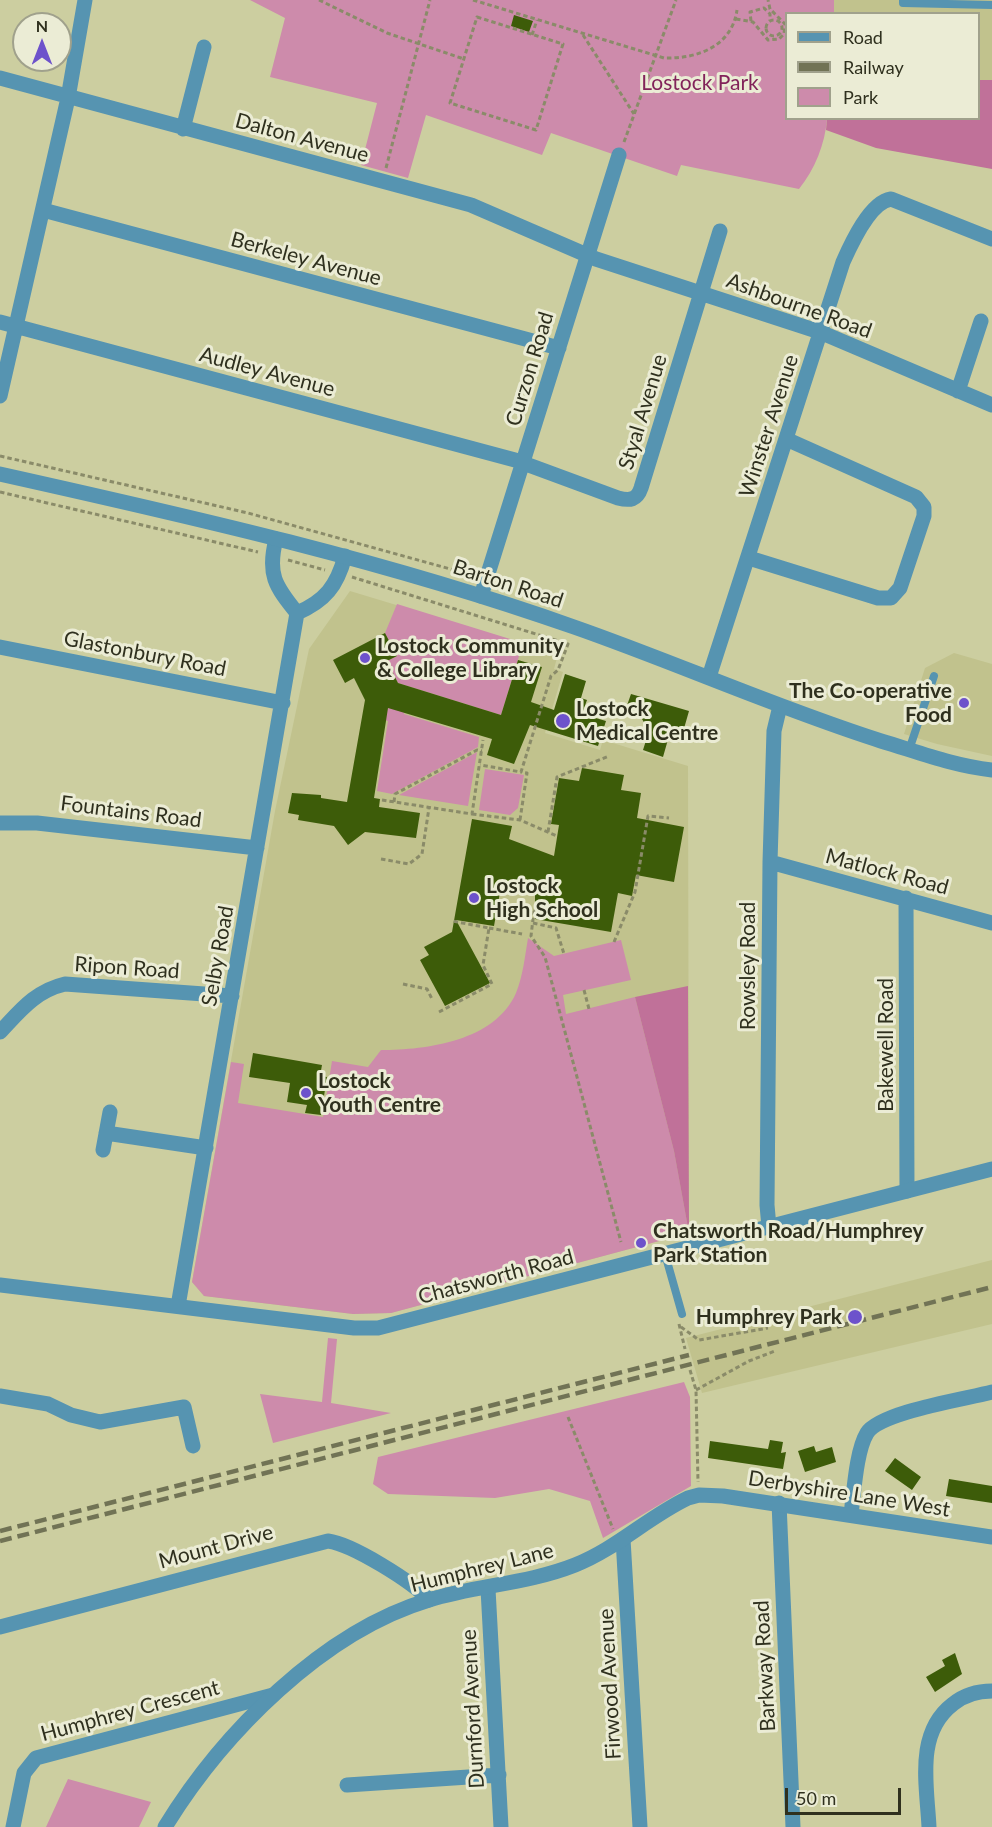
<!DOCTYPE html>
<style>
body{margin:0}
#map{position:relative;width:992px;height:1827px;overflow:hidden;background:#cccea0;font-family:Lato,sans-serif}
canvas{display:block}
.legend{position:absolute;left:785px;top:12px;width:195px;height:108px;box-sizing:border-box;background:#ebecd5;border:2px solid #a0a18c;margin:0;padding:8px 10px;list-style:none;font-size:18px;color:#2f301e}
.legend li{display:flex;align-items:center;gap:12px;height:30px}
.legend b{width:30px;border:2px solid #a0a18c}
.north{position:absolute;left:12px;top:12px;width:60px;height:60px;box-sizing:border-box;background:#ebecd5;border:2px solid #a0a18c;border-radius:50%;rotate:0deg;font-size:16px;font-weight:700;line-height:24px;text-align:center;color:#2f301e}
.north::after{content:'';display:block;margin:auto;width:21px;height:27px;background:#6d52cb;clip-path:polygon(50% 0,100% 100%,50% 72%,0 100%)}
.scale{position:absolute;left:785px;top:1788px;width:116px;height:27px;box-sizing:border-box;border:3px solid #2f301e;border-top:0;padding-left:8px;font-size:18px;line-height:21px;white-space:nowrap;color:#2f301e;-webkit-text-stroke:4px #ebecd5;paint-order:stroke}
</style>
<div id="map">
<canvas width="992" height="1827"></canvas>
<ul class="legend">
<li><b style="height:8px;background:#5694b1"></b>Road</li>
<li><b style="height:8px;background:#717355"></b>Railway</li>
<li><b style="height:16px;background:#cd8bab"></b>Park</li>
</ul>
<div class="north">N</div>
<div class="scale">50 m</div>
</div>
<script>
const context = document.querySelector('canvas').getContext('2d');
context.lineJoin = 'round';
function paint(path, color) {
  context.fillStyle = color;
  context.fill(path, 'evenodd');
}
function strokePath(path, color, width, dash) {
  context.strokeStyle = color;
  context.lineWidth = width;
  context.lineCap = dash ? 'butt' : 'round';
  context.setLineDash(dash || []);
  context.stroke(path);
}
function write(font, color, halo, rows, align = 'center') {
  context.font = font + ' Lato,sans-serif';
  context.lineWidth = 6;
  context.setLineDash([]);
  context.textBaseline = 'middle';
  context.strokeStyle = halo;
  context.fillStyle = color;
  for (const [text, x, y, turn = 0] of rows) {
    context.save();
    context.translate(x, y);
    context.rotate((+turn || 0) * Math.PI / 180);
    context.textAlign = isNaN(turn) ? turn : align;
    if (halo) context.strokeText(text, 0, 0);
    context.fillText(text, 0, 0);
    context.restore();
  }
}
const built = new Path2D(`
 M834 0H992V80H979L978 14H834Z
 M350 591 558 654 554 669 563 672 545 733 600 750 603 740 688 766 689 1233 391 1313 353 1314 204 1296 192 1282 275 811 309 649Z
 M954 653 992 664V756L937 744 904 734 925 668Z
 M992 1260V1324L702 1393 686 1338Z`);
const green = new Path2D(`
 M250 0H834V13L786 14V118L827 119C825 144 815 169 799 189L681 165 677 176 551 133 542 155 426 115 408 178 361 165 377 103 270 77 285 18Z
 M397 604 523 643 501 715 398 683 387 661 397 656 385 633Z
 M399 702 406 705 404 714 479 737 478 747 392 794 377 791 388 721 380 719 382 712Z
 M477 752 468 806 399 795Z
 M485 769 524 775 518 808 510 815 479 810Z
 M528 938 554 956 621 940 631 980 563 995 566 1014 635 997 674 1151 689 1233 391 1313 353 1314 204 1296 192 1282 231 1062 244 1064 238 1103 323 1117 332 1061 368 1067 381 1050C427 1050 495 1041 516 993 523 976 525 956 528 938Z
 M328 1338 337 1339 331 1403 391 1413 273 1443 260 1394 322 1402Z
 M684 1382 690 1397 691 1486 603 1538 590 1501 549 1489 495 1498 388 1494 373 1484 378 1457Z
 M68 1779 151 1802 139 1827H46Z`);
const forest = new Path2D(`
 M979 80H992V169L876 148 826 130 827 119 978 118Z
 M688 986 689 1233 674 1151 635 997Z`);
const building = new Path2D(`
 M514 15 533 21 529 32 511 26Z
 M385 633 397 656 387 661 398 683 501 715 518 660 542 667 531 702 554 710 565 674 586 681 581 698 587 700 582 714 606 721 598 746 530 725 514 764 487 755 492 739 388 708 374 798 380 799 379 807 420 813 416 838 365 832 348 845 334 826 298 820 299 815 288 813 292 793 321 795V798L347 802 365 700 354 678 345 683 333 660Z
 M631 694 689 711 683 732 671 729 663 757 643 750 649 731 642 719 624 714Z
 M582 768 624 775 621 790 641 793 637 818 684 827 674 882 636 875 632 896 618 893 611 932 535 919V895L502 881 494 926 456 920 490 983 445 1006 420 960 429 955 424 947 452 932 472 819 512 826 509 839 554 856 559 825 551 824 559 778 579 781Z
 M253 1053 322 1065 320 1076 327 1077 321 1115 305 1113 307 1105 287 1102 290 1083 249 1077Z
 M770 1440 783 1442 781 1453 786 1452 783 1469 708 1458 710 1441 768 1449Z
 M814 1446 816 1452 832 1447 836 1462 805 1472 798 1451Z
 M895 1458 921 1477 912 1490 885 1471Z
 M949 1479 992 1486V1503L946 1496Z
 M955 1653 962 1674 935 1692 926 1677 945 1666 942 1660Z`);
const path = new Path2D(`
 M319 0 387 33 464 59
 M473 0 664 58C698 59 732 46 737 10
 M477 17 563 44 536 130 450 103Z
 M736 19 753 22 768 40 779 39 784 34 785 24 770 9 768 0
 M766 28a8 8 0 1 1 16 0a8 8 0 1 1-16 0Z
 M751 21 750 12 764 8 770 14V21
 M532 35 537 20
 M583 35 634 114
 M624 142 676 0
 M386 168 430 0
 M0 456 248 513 472 575
 M0 492 258 552
 M288 560 325 570
 M352 577 568 644 558 670 551 676 521 772 480 765
 M382 800 472 814 483 740
 M394 802 395 794 477 750 482 751
 M472 814 520 820 557 836
 M520 820 527 773 521 772
 M548 832 557 777 609 756
 M381 859 409 864 422 854 429 808
 M526 909 534 911 531 936 545 957 621 1242
 M533 923 556 928 564 954
 M489 928 522 934
 M614 942 635 892 648 816 669 818
 M403 984 427 989 432 999
 M584 990 589 1009
 M439 1012 492 984 483 965 489 928 452 921
 M679 1324 685 1349
 M681 1327 699 1340 768 1328
 M690 1370 696 1390 698 1482
 M696 1390 749 1361 775 1351
 M568 1417 613 1529`);
const service = new Path2D(`
 M903 0V3L992 5
 M909 750 934 676
 M665 1254 682 1314`);
const minor = new Path2D(`
 M0 78 471 205 596 259 820 332 992 405
 M183 129 204 47
 M43 210 559 348
 M0 322 515 460 618 498C630 501 637 500 641 488L720 231
 M958 391 981 321
 M0 396 68 98 85 0
 M276 539C267 574 275 586 297 613 325 601 337 586 345 556
 M749 558 878 598H891L900 588 924 516V507L916 497 786 439
 M481 596 619 155
 M0 647 283 703
 M709 677 843 262C851 244 870 202 891 199L992 239
 M0 823H37L257 848
 M770 862 992 923
 M906 898 907 1191
 M0 1032C20 1011 35 991 65 984L232 996
 M106 1133 206 1148
 M103 1150 110 1112
 M769 1227 767 1205 770 862 774 731 780 706
 M178 1306 297 613
 M0 1396 48 1404 71 1415 100 1422 184 1407 193 1446
 M779 1503 793 1827
 M851 1514C854 1493 856 1451 867 1433 880 1412 966 1399 992 1392
 M623 1539 640 1827
 M488 1589 501 1827
 M0 1627 328 1541C352 1544 413 1582 429 1600
 M347 1785 499 1775
 M13 1827 24 1773 36 1758 273 1695
 M929 1827C927 1785 915 1733 953 1704 964 1695 978 1691 992 1691`);
const tertiary = new Path2D(`
 M0 474C193 517 387 561 574 627 677 663 777 708 881 741 918 752 954 766 992 770
 M0 1285 354 1328H378L992 1169
 M165 1827C222 1734 322 1632 429 1600 477 1585 527 1584 575 1565 616 1549 648 1517 688 1498L699 1495 723 1496 992 1537`);
const rail = new Path2D(`
 M0 1531 689 1355
 M0 1541 992 1287`);
const markers = [
 [365,658,6,"#6d52cb"],
 [964,703,6,"#6d52cb"],
 [563,721,8,"#6d52cb"],
 [474,898,6,"#6d52cb"],
 [306,1093,6,"#6d52cb"],
 [641,1243,6,"#6d52cb"],
 [855,1317,8,"#6d52cb"]
];
const parkNames = [
 ["Lostock Park",700,83]
];
const streetNames = [
 ["Dalton Avenue",302,138,15],
 ["Berkeley Avenue",306,259,15],
 ["Ashbourne Road",799,306,20],
 ["Curzon Road",530,369,-73],
 ["Audley Avenue",267,372,15],
 ["Styal Avenue",643,412,-73],
 ["Winster Avenue",769,426,-72],
 ["Barton Road",508,584,18],
 ["Glastonbury Road",145,654,11],
 ["Fountains Road",131,812,7],
 ["Matlock Road",887,872,15],
 ["Selby Road",218,956,-80],
 ["Rowsley Road",748,966,-90],
 ["Ripon Road",127,968,4],
 ["Bakewell Road",886,1045,-90],
 ["Chatsworth Road",496,1277,-15],
 ["Derbyshire Lane West",849,1494,9],
 ["Mount Drive",216,1547,-15],
 ["Humphrey Lane",482,1568,-14],
 ["Barkway Road",765,1666,-93],
 ["Firwood Avenue",610,1684,-93],
 ["Durnford Avenue",473,1709,-93],
 ["Humphrey Crescent",130,1711,-15]
];
const poiNames = [
 ["Lostock Community",377,646],
 ["& College Library",377,670],
 ["The Co-operative",952,691,"right"],
 ["Food",952,715,"right"],
 ["Lostock",576,709],
 ["Medical Centre",576,733],
 ["Lostock",486,886],
 ["High School",486,910],
 ["Lostock",318,1081],
 ["Youth Centre",318,1105],
 ["Chatsworth Road/Humphrey",653,1231],
 ["Park Station",653,1255],
 ["Humphrey Park",842,1317,"right"]
];
paint(built, '#c1c28d');
paint(green, '#cd8bab');
paint(forest, '#c07199');
paint(building, '#3d5c09');
strokePath(path, '#8a8b69', 3, [4.5, 3]);
strokePath(service, '#5694b1', 8);
strokePath(minor, '#5694b1', 15);
strokePath(tertiary, '#5694b1', 15);
strokePath(rail, '#717355', 4.5, [12, 6]);
for (const [x, y, r, color] of markers) {
  const dot = new Path2D();
  dot.arc(x, y, r, 0, 2 * Math.PI);
  context.fillStyle = color;
  context.fill(dot);
  strokePath(dot, '#ebecd5', 2);
}
write('21px', '#82235a', '#ebecd5', parkNames);
write('21px', '#2f301e', '#ebecd5', streetNames);
write('bold 21px', '#2f301e', '#ebecd5', poiNames, 'left');
</script>
